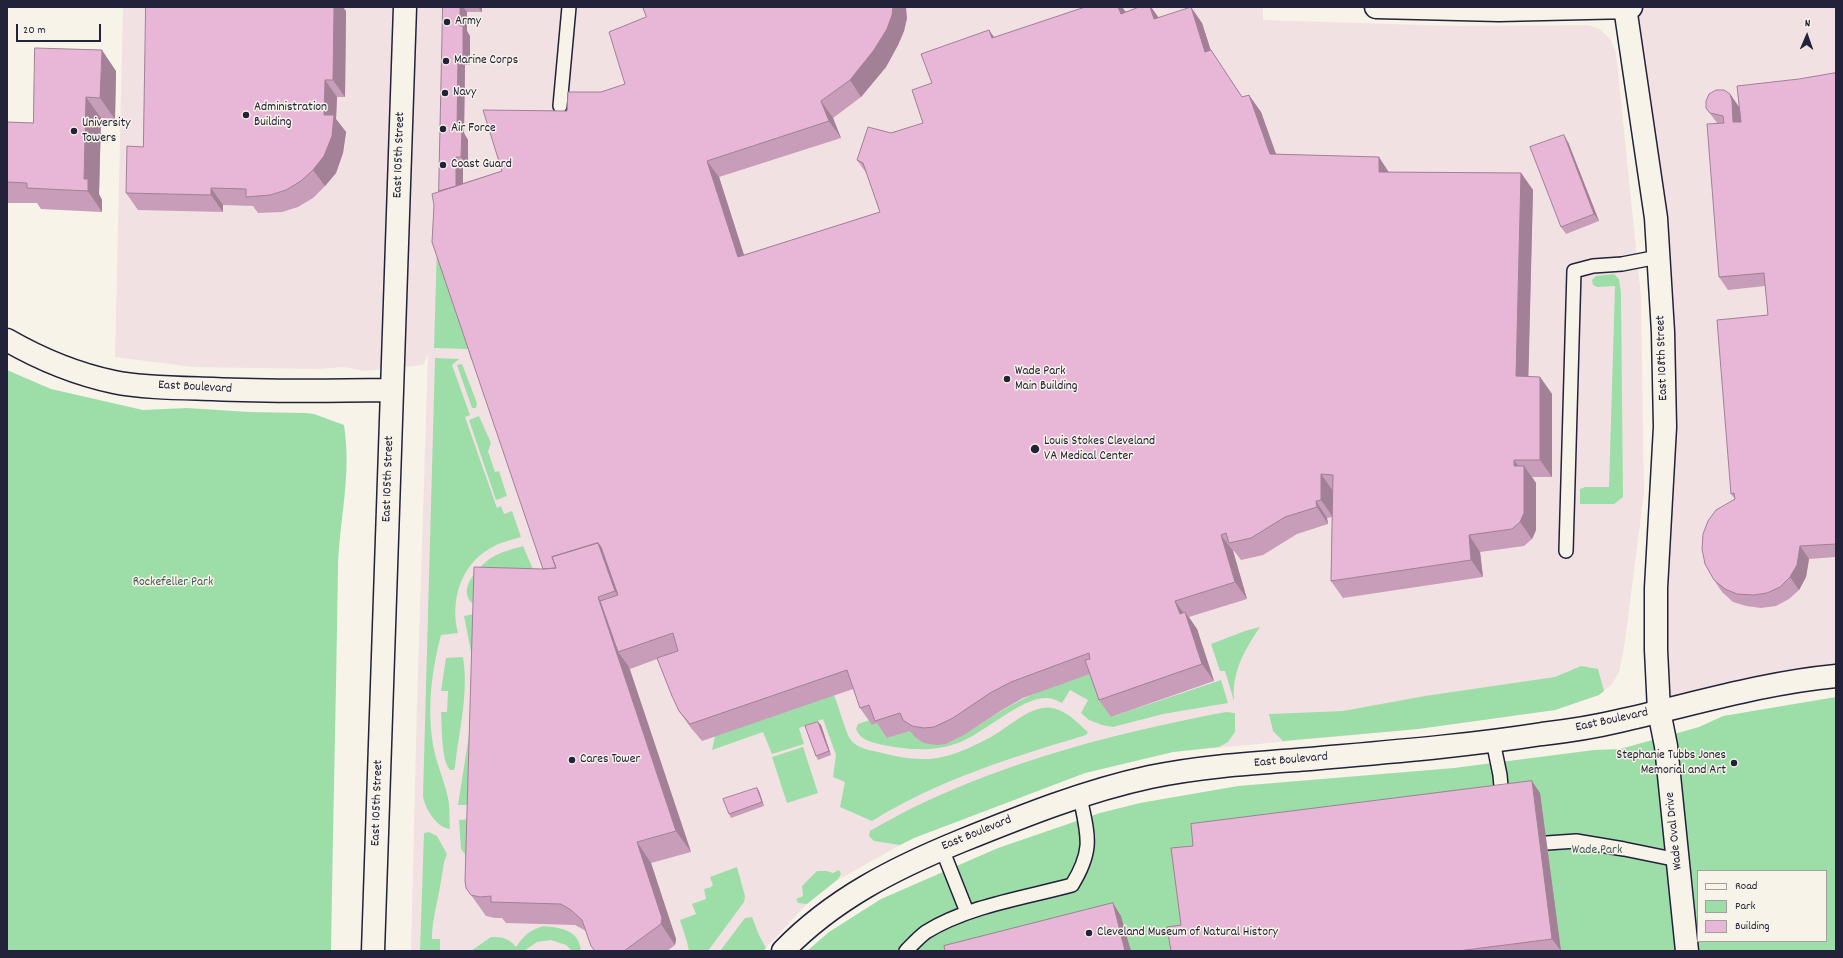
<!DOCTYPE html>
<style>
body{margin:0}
#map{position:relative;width:1843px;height:958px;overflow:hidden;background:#f7f3e8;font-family:Dekko,sans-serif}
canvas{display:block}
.frame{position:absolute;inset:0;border:8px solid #22223b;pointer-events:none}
.legend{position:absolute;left:1697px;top:870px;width:130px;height:72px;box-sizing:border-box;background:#f7f3e8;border:1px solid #a29fa3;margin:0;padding:5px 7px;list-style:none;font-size:12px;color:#22223b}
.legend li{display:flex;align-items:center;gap:8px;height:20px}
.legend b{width:20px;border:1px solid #a29fa3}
.north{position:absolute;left:1787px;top:16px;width:40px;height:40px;-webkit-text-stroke:3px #f7f3e8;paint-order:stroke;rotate:2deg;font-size:11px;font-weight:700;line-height:16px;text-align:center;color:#22223b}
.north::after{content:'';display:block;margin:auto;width:14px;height:18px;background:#22223b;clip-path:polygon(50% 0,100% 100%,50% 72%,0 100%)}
.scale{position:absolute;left:16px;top:24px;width:85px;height:18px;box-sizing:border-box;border:2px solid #22223b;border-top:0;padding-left:5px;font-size:12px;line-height:14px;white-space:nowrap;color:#22223b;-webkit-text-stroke:3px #f7f3e8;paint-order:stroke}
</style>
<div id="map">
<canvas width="1843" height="958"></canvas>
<div class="frame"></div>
<ul class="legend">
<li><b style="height:5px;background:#f7f3e8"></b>Road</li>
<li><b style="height:11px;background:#9ddea8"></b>Park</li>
<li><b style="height:11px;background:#e8b7d7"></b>Building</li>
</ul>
<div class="north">N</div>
<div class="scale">20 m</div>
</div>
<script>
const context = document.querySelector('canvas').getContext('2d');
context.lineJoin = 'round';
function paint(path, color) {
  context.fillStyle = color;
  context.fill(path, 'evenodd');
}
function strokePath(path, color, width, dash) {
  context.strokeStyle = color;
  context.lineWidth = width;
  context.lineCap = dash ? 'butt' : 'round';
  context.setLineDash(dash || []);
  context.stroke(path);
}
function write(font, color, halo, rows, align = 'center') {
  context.font = font + ' Dekko,sans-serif';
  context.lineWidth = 3;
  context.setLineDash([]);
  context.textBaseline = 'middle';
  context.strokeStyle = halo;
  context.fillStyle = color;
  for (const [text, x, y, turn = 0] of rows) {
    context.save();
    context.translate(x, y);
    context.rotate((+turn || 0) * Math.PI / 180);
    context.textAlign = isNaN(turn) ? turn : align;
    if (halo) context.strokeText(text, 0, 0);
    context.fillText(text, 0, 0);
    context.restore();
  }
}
const built = new Path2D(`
 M123 7H1263V20L1455 26 1588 25 1600 29 1611 40 1616 53 1641 297 1644 493 1624 648 1619 672 1612 684 1599 695 1555 710 1418 729 1173 752 1085 773 914 838 900 845 838 880 807 904 763 951H411L417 703 428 354 423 365 364 371 344 367 318 369 193 367 115 357Z
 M1631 7H1836V676L1659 711 1665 427Z`);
const green = new Path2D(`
 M444 7H450L446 210 479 358 471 360 468 349 434 348Z
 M1614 274 1619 279 1621 293 1623 497 1614 504H1580V489L1585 487H1609L1615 286 1597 287 1593 285 1592 280 1596 276Z
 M435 358 459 359 452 365 470 415 465 417 497 508 501 506 504 514 512 511 521 537C511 540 498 543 489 549 460 566 450 602 458 633L441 635C431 673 426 715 435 754 439 771 447 787 449 804 450 812 449 821 450 829 437 828 425 809 423 796Z
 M462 364 477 403 476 408H472L457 365Z
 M7 370 51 389 143 410 187 408 249 412 306 413 314 414 344 425C352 477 339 519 338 570 336 697 333 824 331 951H7Z
 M479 416 491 443 488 451 495 472 499 471 507 496 496 500 469 420Z
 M523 546 542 590 478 604 472 603C457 589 478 567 491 558 500 552 513 549 523 546Z
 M486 605 480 861H470L461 849 459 820 471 819 472 805H458L472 716 474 682 473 662 464 616 479 613Z
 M1260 627C1244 651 1232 671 1234 701L1225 671H1220L1211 644 1245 631Z
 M463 657C469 694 459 730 455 767L454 770H450C441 761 442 725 441 712H447L448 691H441L446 658Z
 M1581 666 1598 669 1604 691 1599 695 1555 710 1418 729 1283 741 1273 731 1269 714 1343 711 1425 696 1555 677Z
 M1100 670 1111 717 1221 680 1228 703 1163 714 1113 727 1102 725 1089 720 1081 713 1088 700 1070 690 1062 703C1058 701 1052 698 1047 698 1023 696 983 734 958 743 934 752 908 750 883 745 872 742 861 741 856 729L858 724 870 720 881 721 887 738 912 730 946 744C973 731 996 712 1023 699 1047 687 1075 680 1100 670Z
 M834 695C838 704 846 734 851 740 857 748 869 750 878 752 893 756 908 759 923 759 945 760 970 748 989 738 1007 729 1022 712 1042 708 1060 704 1076 721 1088 732L1086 735C1013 757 938 780 872 821L840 807 845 782 833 777 836 755 823 719 799 728 804 744 772 754 763 732 712 750 715 736Z
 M1836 697V951H807L829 932 881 899 998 848 1100 813 1140 803 1238 786 1454 768 1594 750 1620 749 1699 727 1723 716ZM1698 871H1826V941H1698Z
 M1226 712 1235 713V732L1228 742 1219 747 1173 752 1085 773 914 838 900 845 874 841 869 836 870 831C884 823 898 815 912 808 1011 760 1119 732 1226 712Z
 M803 747 818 793 787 803 772 757Z
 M429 832 437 836 447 854C443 863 443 871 441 881 438 901 432 919 432 939H440V951H420L424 833Z
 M737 867 745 896 744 902 708 951H689L687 942 680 920 696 914 692 904 706 899 704 889 711 887 713 885 710 877Z
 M839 870 841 874 838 879 807 904 798 903 796 899 803 896 802 886 817 871H827L833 873Z
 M752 917 759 935 766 948 763 951H720L745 918Z
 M544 926C562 928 579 930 581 951H572L566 945 551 940 537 942 524 951H471L491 937C502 937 509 938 516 947 524 935 530 930 544 926Z`);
const lane = new Path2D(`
 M560 106 569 7
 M1566 551 1574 271 1593 266 1622 264 1658 257
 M1493 741 1500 775 1502 798
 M1547 843 1576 841 1624 849 1678 860
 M942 849 967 912
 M906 951C912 945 919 937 926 932 968 906 1024 898 1072 885 1094 849 1088 836 1080 797`);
const street = new Path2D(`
 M1376 7 1499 10 1631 7
 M1625 7 1656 218 1663 332 1665 427 1656 588V650L1659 711 1666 746 1687 951`);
const secondary = new Path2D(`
 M7 340C40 359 76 374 114 382 143 388 182 388 213 389 273 392 332 391 391 390
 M373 951 405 7
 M783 951C833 899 895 868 961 841 1023 816 1085 791 1150 777 1203 766 1257 763 1310 759 1388 752 1465 746 1542 734 1568 731 1594 727 1619 721 1691 705 1762 683 1836 676`);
const wall = new Path2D(`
 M443 7H482V12H467V31L470 36V65H465L464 133 468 140V167H463V183L502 171 567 111 601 92 907 18 904 31 898 45 886 67 861 97 833 118 841 138 719 177 744 255 880 212 867 174 857 160 891 133 923 123 932 83 989 30 994 38 1085 7H1122L1126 12 1151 7 1158 17 1202 23 1211 51 1242 97 1261 112 1276 154 1389 172 1521 173 1533 190 1528 377H1540L1552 394V477H1532L1536 483V530L1532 539 1524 546 1480 552 1483 577 1343 598 1331 581 1332 517 1327 518 1328 524 1297 534 1263 555 1241 560 1234 551H1233L1247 599 1189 617 1197 629 1214 681 1111 717 1099 700 1090 674 1023 698 1002 710 964 735 946 744 936 745 924 743 915 737 910 731 887 738 877 723 872 725 860 708 853 689 702 741 691 728 679 711 657 659 630 669 629 667 691 852 651 863 676 939 675 945 667 951H595L586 931 575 925 506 923 502 918H495L486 916 466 888 543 569 439 191Z
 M346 11 345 97H337L336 119 346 132 343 153 336 173 325 186 313 198 298 207 282 212 258 213 253 206 223 205V212L138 210 126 193 143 147Z
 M116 71 115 119 101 118 99 194 102 200V212L41 209 37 203H7V122L33 123Z
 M1836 73V557L1809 559 1806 577 1799 590 1789 599 1776 606 1761 608 1746 606 1733 602 1722 592 1714 580 1735 499 1731 494 1768 315 1765 286 1728 290 1719 277 1717 123 1706 108 1730 94 1739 107 1740 111 1799 79Z
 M1568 142 1599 221 1566 234 1561 227Z
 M821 725 831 755 818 760 816 756Z
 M757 788 759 791 764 806 731 818 729 814Z
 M1540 793 1561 951H1171L1181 925 1193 846Z`);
const shadedWall = new Path2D(`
 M334 7H343L346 11 345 97 333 80Z
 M460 7H463L467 12V31L470 36V65L463 55 460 26Z
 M478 7H482V12Z
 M893 7H906L907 18 904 31 898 45 886 67 861 97 850 80Z
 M1118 7H1122L1127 14H1121Z
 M1150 7H1151L1161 21 1154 19Z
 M1191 7 1202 23 1211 51 1253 114 1242 97 1205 52Z
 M989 30 1001 47 992 38Z
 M102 50 116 71 115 119 100 98Z
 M458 55 465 65 464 133 468 140V167L461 157 457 130Z
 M325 80 337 97 336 119 346 132 343 153 336 173 325 186 313 170 324 115Z
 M1730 94 1739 107 1741 113 1742 135 1733 122Z
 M1249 95 1261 112 1282 171 1270 154Z
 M86 97 101 118 99 194 102 200V212L88 191 84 179Z
 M821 101 833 118 841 138 829 121Z
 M1564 135 1568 142 1599 221 1594 214Z
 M456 157 463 167V204L456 195Z
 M1379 157 1390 174 1379 172Z
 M707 161 719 177 750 274 738 257Z
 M1521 173 1533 190 1528 393 1516 376Z
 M211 188 223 205V212L211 195Z
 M1540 377 1552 394V477L1540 460Z
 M1514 460 1524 474V466L1536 483V530L1532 539 1520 522Z
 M1321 474 1333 491V517L1321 500Z
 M1316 501 1327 518 1328 524 1317 507Z
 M1221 535 1233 551 1247 599 1235 582Z
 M1469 535 1480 552 1483 577 1471 560Z
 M598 543 612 564 630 612 615 591Z
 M1800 546 1809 559 1806 577 1799 590 1790 577Z
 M598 597 612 618 618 652 629 667 691 852 676 831Z
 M1175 601 1187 618 1185 612 1197 629 1214 681 1202 664 1180 614Z
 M818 722 821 725 831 755 829 751Z
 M1532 781 1540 793 1561 951 1552 939Z
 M757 788 759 791 764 806 762 802Z
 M637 842 651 863 676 939 675 945 661 924Z
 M1113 903 1121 916 1131 951H1125Z`);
const building = new Path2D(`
 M146 7H334L333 80H325L324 115H334L332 136 324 156 313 170 301 181 286 190 270 195 246 197V189L211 188V195L126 193 127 146 143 147Z
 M443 7H460V26H463V55H458L457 130H462L461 157H456V186L439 191Z
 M643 7H893L892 15 887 29 874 50 850 80 821 101 829 121 707 161 738 257 880 212 863 163 857 160 868 127 891 133 923 123 912 90 932 83 921 54 989 30 992 38 1085 7H1118L1121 14 1139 7H1150L1154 19 1191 7 1205 52 1211 50 1242 97 1249 95 1270 154 1379 157V172L1521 173 1516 376 1540 377V460H1514V466H1524V513L1520 522 1512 529 1469 535 1471 560 1331 581 1333 475 1321 474V500L1316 501 1317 507 1285 517 1251 538 1229 543 1226 533 1221 535 1235 582 1175 601 1180 614 1185 612 1202 664 1099 700 1085 660 1090 659 1089 653 1011 682 990 693 953 718 934 727 924 728 912 726 903 720 900 713 875 721 869 705 860 708 847 670 690 724 679 711 672 696 657 658 678 651 673 633 618 652 600 601 618 595 601 547 598 543 552 557 556 568 543 569 432 242 434 205 432 194 502 171 483 110 567 111 568 92H601L625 84 609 32 646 17Z
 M35 48 102 50 100 98 86 97 84 179H88V191L27 188V183L7 182V122L33 123Z
 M1836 73V544L1800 546 1797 565 1790 577 1780 587 1767 593 1753 595 1737 594 1725 589 1714 580 1705 564 1702 549 1703 534 1708 521 1716 510 1735 499 1734 493 1731 494 1717 320 1768 315 1764 273 1719 277 1707 124 1724 123 1723 116 1710 113 1706 108V101L1709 94 1716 90H1724L1730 94 1732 101 1733 122H1741L1737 86 1799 79Z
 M1564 135 1594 214 1561 227 1530 147Z
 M598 543 615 591 598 597 676 831 637 842 662 918 661 924 624 951H595L591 946 582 920 571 910 561 904 491 902V896L480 897 471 895 466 888 465 881 474 567 542 569 556 568 552 557Z
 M818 722 829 751 816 756 805 726Z
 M1532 781 1552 939 1458 951H1171L1167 927 1181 925 1171 848 1193 846 1191 824Z
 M757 788 762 802 729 814 723 799Z
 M1113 903 1125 951H945L944 946Z`);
const markers = [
 [447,22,4,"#22223b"],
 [446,61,4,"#22223b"],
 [445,93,4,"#22223b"],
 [246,115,4,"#22223b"],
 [443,129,4,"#22223b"],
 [74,131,4,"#22223b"],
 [443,165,4,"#22223b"],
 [1007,379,4,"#22223b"],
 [1035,449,5,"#22223b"],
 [572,760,4,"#22223b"],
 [1734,763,4,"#22223b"],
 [1089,933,4,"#22223b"]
];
const poiNames = [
 ["Army",455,22],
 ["Marine Corps",454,61],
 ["Navy",453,93],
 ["Administration",254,108],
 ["Building",254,123],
 ["University",82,124],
 ["Towers",82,139],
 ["Air Force",451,129],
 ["Coast Guard",451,165],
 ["Wade Park",1015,372],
 ["Main Building",1015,387],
 ["Louis Stokes Cleveland",1044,442],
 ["VA Medical Center",1044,457],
 ["Stephanie Tubbs Jones",1726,756,"right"],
 ["Memorial and Art",1726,771,"right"],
 ["Cares Tower",580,760],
 ["Cleveland Museum of Natural History",1097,933]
];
const streetNames = [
 ["East 105th Street",400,155,-88],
 ["East 108th Street",1663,358,-92],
 ["East Boulevard",195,388,3],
 ["East 105th Street",389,479,-88],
 ["East Boulevard",1612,721,-12],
 ["East Boulevard",1291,761,-5],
 ["East 105th Street",378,803,-88],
 ["Wade Oval Drive",1675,831,-96],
 ["East Boulevard",977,834,-22]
];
const parkNames = [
 ["Rockefeller Park",173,583],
 ["Wade Park",1597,851]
];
paint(built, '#f2e1e3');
paint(green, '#9ddea8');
strokePath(lane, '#22223b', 16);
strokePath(street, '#22223b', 25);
strokePath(secondary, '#22223b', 25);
strokePath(lane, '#f7f3e8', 13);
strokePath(street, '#f7f3e8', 22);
strokePath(secondary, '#f7f3e8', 22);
paint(wall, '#c89db9');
paint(shadedWall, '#a28096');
paint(building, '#e8b7d7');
strokePath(building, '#a28096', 1);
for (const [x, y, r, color] of markers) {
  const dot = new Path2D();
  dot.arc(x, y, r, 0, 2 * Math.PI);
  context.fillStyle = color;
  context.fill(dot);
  strokePath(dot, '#f7f3e8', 1.5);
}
write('13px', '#22223b', '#f7f3e8', poiNames, 'left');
write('13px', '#22223b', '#f7f3e8', streetNames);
write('13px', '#475a5c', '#f7f3e8', parkNames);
</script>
